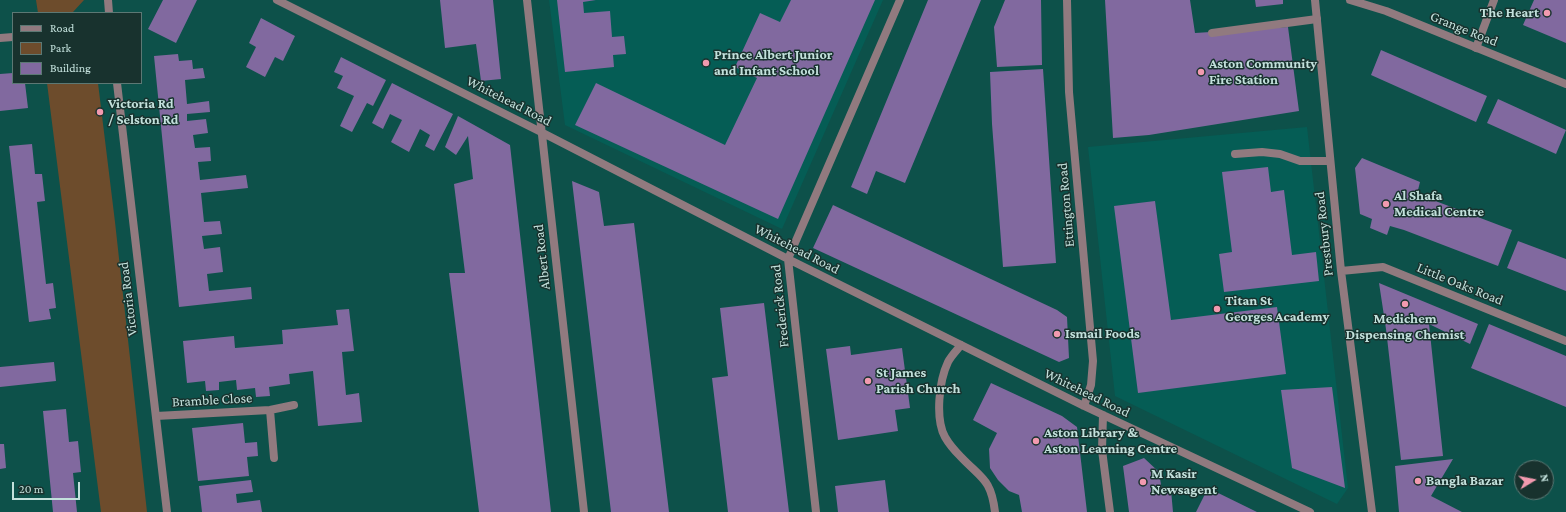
<!DOCTYPE html>
<style>
body{margin:0}
#map{position:relative;width:1566px;height:512px;overflow:hidden;background:#0d514a;font-family:"Crimson Pro",serif}
canvas{display:block}
.legend{position:absolute;left:12px;top:12px;width:130px;height:72px;box-sizing:border-box;background:#18322e;border:1px solid #5c7874;margin:0;padding:5px 7px;list-style:none;font-size:12px;color:#c3e1dc}
.legend li{display:flex;align-items:center;gap:8px;height:20px}
.legend b{width:20px;border:1px solid #5c7874}
.north{position:absolute;left:1514px;top:460px;width:40px;height:40px;box-sizing:border-box;background:#18322e;border:1px solid #5c7874;border-radius:50%;rotate:80deg;font-size:11px;font-weight:700;line-height:16px;text-align:center;color:#c3e1dc}
.north::after{content:'';display:block;margin:auto;width:14px;height:18px;background:#f29aaf;clip-path:polygon(50% 0,100% 100%,50% 72%,0 100%)}
.scale{position:absolute;left:12px;top:482px;width:68px;height:18px;box-sizing:border-box;border:2px solid #c3e1dc;border-top:0;padding-left:5px;font-size:12px;line-height:14px;white-space:nowrap;color:#c3e1dc;-webkit-text-stroke:3px #18322e;paint-order:stroke}
</style>
<div id="map">
<canvas width="1566" height="512"></canvas>
<ul class="legend">
<li><b style="height:5px;background:#917a7f"></b>Road</li>
<li><b style="height:11px;background:#6d4c2c"></b>Park</li>
<li><b style="height:11px;background:#81699f"></b>Building</li>
</ul>
<div class="north">N</div>
<div class="scale">20 m</div>
</div>
<script>
const context = document.querySelector('canvas').getContext('2d');
context.lineJoin = 'round';
function paint(path, color) {
  context.fillStyle = color;
  context.fill(path, 'evenodd');
}
function strokePath(path, color, width, dash) {
  context.strokeStyle = color;
  context.lineWidth = width;
  context.lineCap = dash ? 'butt' : 'round';
  context.setLineDash(dash || []);
  context.stroke(path);
}
function write(font, color, halo, rows, align = 'center') {
  context.font = font + ' "Crimson Pro",serif';
  context.lineWidth = 3;
  context.setLineDash([]);
  context.textBaseline = 'middle';
  context.strokeStyle = halo;
  context.fillStyle = color;
  for (const [text, x, y, turn = 0] of rows) {
    context.save();
    context.translate(x, y);
    context.rotate((+turn || 0) * Math.PI / 180);
    context.textAlign = isNaN(turn) ? turn : align;
    if (halo) context.strokeText(text, 0, 0);
    context.fillText(text, 0, 0);
    context.restore();
  }
}
const built = new Path2D(`
 M549 0H883L782 229 565 125Z
 M1307 127 1348 488 1337 504 1115 396 1088 147Z`);
const green = new Path2D(`
 M36 0H84L73 12 69 13H38Z
 M47 83H98L115 222 147 512H101Z`);
const building = new Path2D(`
 M163 0H197L176 43 148 29Z
 M440 0H493L501 79 481 81 476 44 445 48Z
 M557 0H596L583 2 584 13 610 11 612 37 624 36 626 54 613 55 614 67 565 72Z
 M791 0H875L778 219 575 125 596 83 725 145 757 78 735 67 760 13 780 22Z
 M928 0H981L905 183 876 171 867 194 851 187Z
 M1005 0H1041L1042 65 997 67 994 27Z
 M1105 0H1190L1195 33 1288 27 1299 111 1149 135 1113 138Z
 M1255 0H1283V4L1256 7Z
 M1534 0H1566V43L1523 25Z
 M261 18 295 36 283 61 275 57 265 77 246 67 256 47 249 43Z
 M1381 50 1487 96 1476 122 1371 75Z
 M178 54 179 61 192 60 193 69 203 68 205 78 185 80 187 104 209 101 210 112 187 114V121L206 119 208 133 193 135 195 148 210 147 211 161 198 162 200 180 246 175 248 188 201 193 204 222 220 221 222 234 202 236 204 249 220 247 223 272 207 274 209 291 251 287 252 299 179 307 154 56Z
 M341 57 386 80 373 106 367 103 352 132 340 126 354 96 337 88 343 76 334 72Z
 M1043 69 1056 263 1003 267 992 124 990 72Z
 M13 73 14 84 25 83 28 108 0 111V74Z
 M392 83 453 114 434 151 425 146 430 135 420 129 409 152 391 142 402 120 390 114 383 129 372 123Z
 M1498 99 1566 130 1556 154 1487 123Z
 M458 116 510 145 551 512H479L449 273H465L454 184 473 179 468 136 456 155 445 147Z
 M32 144 35 174H42L45 201 37 202 46 284 53 283 56 308 49 309 51 319 29 322 9 146Z
 M1362 158 1420 182 1417 194 1512 230 1498 266 1404 230 1390 226 1387 235 1370 228 1372 219 1360 214 1355 168Z
 M1268 167 1271 192 1284 190 1292 255 1316 252 1319 281 1224 292 1219 254 1232 252 1222 172Z
 M572 181 599 192 604 226 634 223 669 512H611Z
 M1155 201 1171 320 1277 307 1286 374 1138 393 1114 206Z
 M833 205 1057 310 1067 317 1069 358 1059 362 813 248Z
 M1518 241 1566 259V291L1507 268Z
 M1379 283 1478 324 1470 344 1429 324 1443 456 1401 460 1386 329Z
 M764 303 789 512H728L712 378 728 376 720 308Z
 M349 309 354 351 342 352 346 395 359 393 362 422 318 426 313 371 289 374 290 384 269 387 270 396 256 397 255 388 237 390 236 380 219 382V390L206 391 205 381 187 383 183 341 234 336 235 348 283 344 282 330 338 325 336 310Z
 M1489 324 1566 356V407L1471 368Z
 M850 346 851 355 902 348 910 408 895 410 898 431 838 440 826 349Z
 M54 362 56 381 0 387V367Z
 M991 383 1062 416 1077 427 1087 512H1022L1019 495 1009 491 998 480 990 468 989 449 997 433 973 420Z
 M1332 387 1345 488 1292 468 1281 390Z
 M66 409 69 442 78 441 81 472 73 473 77 512H53L43 411Z
 M243 423 245 443 257 442 258 456 247 457 249 476 198 481 192 428Z
 M0 444H4L6 468 0 469Z
 M1144 458 1159 472 1162 491 1171 490 1173 512H1129L1123 466Z
 M1453 459 1431 496 1462 512H1399L1395 466Z
 M251 480 253 492 236 494 237 503 260 500 262 512H202L199 486Z
 M885 480 889 512H838L835 486Z
 M1208 488 1257 512H1196Z`);
const service = new Path2D(`
 M1212 33 1317 19
 M1476 48 1494 0
 M1235 154 1262 152 1280 154 1300 161H1330
 M961 345C957 350 951 356 948 362 939 381 935 419 945 437 949 444 955 451 961 457 982 479 991 479 995 512`);
const minor = new Path2D(`
 M277 0 541 132 788 259 1084 406 1310 512
 M527 0 584 512
 M1067 0 1069 92 1093 361 1091 385 1084 406
 M1315 0 1341 271 1372 512
 M1350 0 1386 11 1566 84
 M0 38 13 37
 M1341 271 1383 267 1566 341
 M270 410 274 458
 M1103 415 1102 450 1110 512
 M156 416 270 410 294 405
 M816 512 788 259 900 0`);
const tertiary = new Path2D(`
 M108 0 109 13
 M117 83 167 512`);
const markers = [
 [1547,13,4,"#f29aaf"],
 [706,63,4,"#f29aaf"],
 [1201,72,4,"#f29aaf"],
 [100,112,4,"#f29aaf"],
 [1386,204,4,"#f29aaf"],
 [1405,304,4,"#f29aaf"],
 [1217,309,4,"#f29aaf"],
 [1057,334,4,"#f29aaf"],
 [868,381,4,"#f29aaf"],
 [1036,441,4,"#f29aaf"],
 [1418,481,4,"#f29aaf"],
 [1143,482,4,"#f29aaf"]
];
const poiNames = [
 ["The Heart",1539,13,"right"],
 ["Prince Albert Junior",714,55],
 ["and Infant School",714,71],
 ["Aston Community",1209,64],
 ["Fire Station",1209,80],
 ["Victoria Rd",108,104],
 ["/ Selston Rd",108,120],
 ["Al Shafa",1394,196],
 ["Medical Centre",1394,212],
 ["Titan St",1225,301],
 ["Georges Academy",1225,317],
 ["Medichem",1405,319,"center"],
 ["Dispensing Chemist",1405,335,"center"],
 ["Ismail Foods",1065,334],
 ["St James",876,373],
 ["Parish Church",876,389],
 ["Aston Library &",1044,433],
 ["Aston Learning Centre",1044,449],
 ["M Kasir",1151,474],
 ["Newsagent",1151,490],
 ["Bangla Bazar",1426,481]
];
const streetNames = [
 ["Grange Road",1464,29,22],
 ["Whitehead Road",509,101,27],
 ["Ettington Road",1066,205,-95],
 ["Prestbury Road",1324,234,-96],
 ["Whitehead Road",797,249,27],
 ["Albert Road",542,257,-96],
 ["Little Oaks Road",1460,284,22],
 ["Victoria Road",128,299,-97],
 ["Frederick Road",780,306,-96],
 ["Whitehead Road",1087,393,26],
 ["Bramble Close",212,400,-3]
];
paint(built, '#055d55');
paint(green, '#6d4c2c');
paint(building, '#81699f');
strokePath(service, '#917a7f', 8);
strokePath(minor, '#917a7f', 8);
strokePath(tertiary, '#917a7f', 8);
for (const [x, y, r, color] of markers) {
  const dot = new Path2D();
  dot.arc(x, y, r, 0, 2 * Math.PI);
  context.fillStyle = color;
  context.fill(dot);
  strokePath(dot, '#18322e', 1.5);
}
write('bold 14px', '#c3e1dc', '#18322e', poiNames, 'left');
write('14px', '#c3e1dc', '#18322e', streetNames);
</script>
